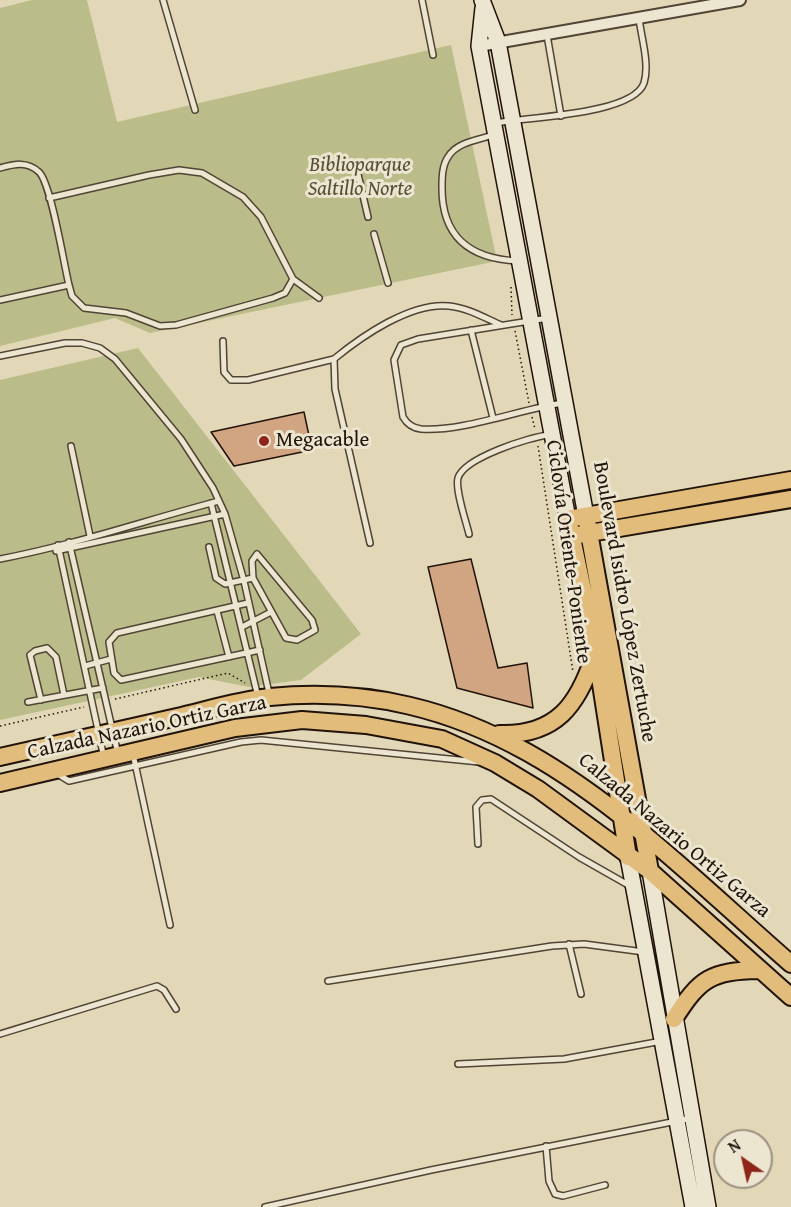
<!DOCTYPE html>
<meta charset="utf-8">
<style>
body{margin:0}
#map{position:relative;width:791px;height:1207px;overflow:hidden;background:#e2d7b6;font-family:"Gentium Book Plus",serif}
canvas{display:block}
.north{position:absolute;left:713px;top:1129px;width:60px;height:60px;box-sizing:border-box;background:#ece5d0;border:2px solid #9b9181;border-radius:50%;rotate:326deg;font-size:16px;font-weight:700;line-height:24px;text-align:center;color:#21130a}
.north::after{content:'';display:block;margin:auto;width:21px;height:27px;background:#8f2418;clip-path:polygon(50% 0,100% 100%,50% 72%,0 100%)}
</style>
<div id="map">
<canvas width="791" height="1207"></canvas>
<div class="north">N</div>
</div>
<script>
const context = document.querySelector('canvas').getContext('2d');
context.lineJoin = 'round';
function paint(path, color) {
  context.fillStyle = color;
  context.fill(path, 'evenodd');
}
function strokePath(path, color, width, dash) {
  context.strokeStyle = color;
  context.lineWidth = width;
  context.lineCap = dash ? 'butt' : 'round';
  context.setLineDash(dash || []);
  context.stroke(path);
}
function write(font, color, halo, rows, align = 'center') {
  context.font = font + ' "Gentium Book Plus",serif';
  context.lineWidth = 6;
  context.setLineDash([]);
  context.textBaseline = 'middle';
  context.strokeStyle = halo;
  context.fillStyle = color;
  for (const [text, x, y, turn = 0] of rows) {
    context.save();
    context.translate(x, y);
    context.rotate((+turn || 0) * Math.PI / 180);
    context.textAlign = isNaN(turn) ? turn : align;
    if (halo) context.strokeText(text, 0, 0);
    context.fillText(text, 0, 0);
    context.restore();
  }
}
const green = new Path2D(`
 M32 0H87L117 122 451 45 497 261 150 333 115 318 0 346V8Z
 M138 348 361 634 301 680 249 687 199 677 0 720V380Z`);
const building = new Path2D(`
 M304 412 312 450 234 466 211 432Z
 M471 559 498 668 527 663 533 708 457 688 428 567Z`);
const path = new Path2D(`
 M511 287 512 315
 M515 331 529 403
 M532 417 535 429
 M538 446 573 672
 M115 699 228 673 245 683
 M0 726 84 707`);
const service = new Path2D(`
 M163 0 195 110
 M422 0 433 55
 M547 35 561 116
 M496 123C526 117 633 115 644 83 650 64 641 37 639 18
 M493 135C478 140 457 142 448 157 442 166 442 178 442 188 442 238 471 259 518 261
 M0 168C15 164 27 161 39 172 51 183 64 265 69 285L72 296 84 308 126 313 160 326 176 325 273 298 285 293 293 279 261 217 243 197 202 173 179 170 149 175 49 198
 M357 170 368 217
 M374 234 388 283
 M293 279 319 298
 M0 300 69 285
 M548 318 418 339 401 345 394 360 403 417C407 424 412 428 421 429 462 432 521 409 563 403
 M471 330 493 418
 M223 341 224 372 231 380H248L334 359
 M0 356 65 343H82L100 348 115 359 181 439 213 488 225 514 244 581 269 693
 M71 446 90 536
 M211 503 258 697
 M469 534C466 521 455 490 458 478 464 458 529 437 549 435
 M69 542 118 754
 M370 543 335 389 334 359C362 336 411 302 449 306 468 308 485 318 501 325
 M58 545 104 758
 M209 547 216 578 225 584 253 578 286 638 297 640 315 630 312 620 257 554 252 561 253 578
 M56 551 225 514
 M0 559C74 545 146 520 219 501
 M248 603 117 633 109 642 114 673 121 680 260 650
 M217 611 229 657
 M242 627 271 612
 M85 666 111 659
 M41 700 30 655 35 651 47 648 56 657 64 695
 M28 702 103 688
 M133 754 170 925
 M56 773 69 781 241 742 261 740 479 762
 M478 844 476 807 482 800 491 799 579 857 630 886
 M569 944 581 994
 M328 981 552 946 584 944 644 952
 M0 1034 157 986 164 990 176 1009
 M458 1064 564 1059 662 1041
 M546 1146 549 1181 555 1194 563 1196 605 1185
 M265 1207 431 1170 692 1118`);
const minor = new Path2D(`
 M479 46 740 0`);
const secondary = new Path2D(`
 M482 0 498 42 586 516
 M483 8 479 46 568 519
 M628 857 693 1207
 M650 871 708 1207`);
const primary = new Path2D(`
 M586 516 650 871
 M578 535 791 499
 M499 734C556 736 578 705 594 656
 M0 757C59 744 118 730 177 717 207 710 239 700 270 697 500 675 633 826 791 964
 M0 783 235 728 302 720 366 725 442 739 495 763 538 789 650 871 791 997
 M628 857 596 652 568 519 791 480
 M674 1019C700 978 711 971 759 970`);
const markers = [
 [264,441,6,"#8f2418"]
];
const parkNames = [
 ["Biblioparque",360,166],
 ["Saltillo Norte",360,190]
];
const poiNames = [
 ["Megacable",276,441]
];
const streetNames = [
 ["Ciclovía Oriente-Poniente",568,552,82],
 ["Boulevard Isidro López Zertuche",624,602,80],
 ["Calzada Nazario Ortiz Garza",147,728,-12],
 ["Calzada Nazario Ortiz Garza",674,836,40]
];
paint(green, '#babc89');
paint(building, '#d1a482');
strokePath(building, '#21130a', 1.5);
strokePath(service, '#514435', 8);
strokePath(minor, '#514435', 14);
strokePath(secondary, '#21130a', 18);
strokePath(primary, '#21130a', 20);
strokePath(path, '#21130a', 1.5, [1.5, 3]);
strokePath(service, '#ece5d0', 5);
strokePath(minor, '#ece5d0', 10);
strokePath(secondary, '#ece5d0', 15);
strokePath(primary, '#e1bc7b', 16);
for (const [x, y, r, color] of markers) {
  const dot = new Path2D();
  dot.arc(x, y, r, 0, 2 * Math.PI);
  context.fillStyle = color;
  context.fill(dot);
  strokePath(dot, '#ece5d0', 2);
}
write('italic 21px', '#574e36', '#ece5d0', parkNames);
write('21px', '#21130a', '#ece5d0', poiNames, 'left');
write('21px', '#21130a', '#ece5d0', streetNames);
</script>
